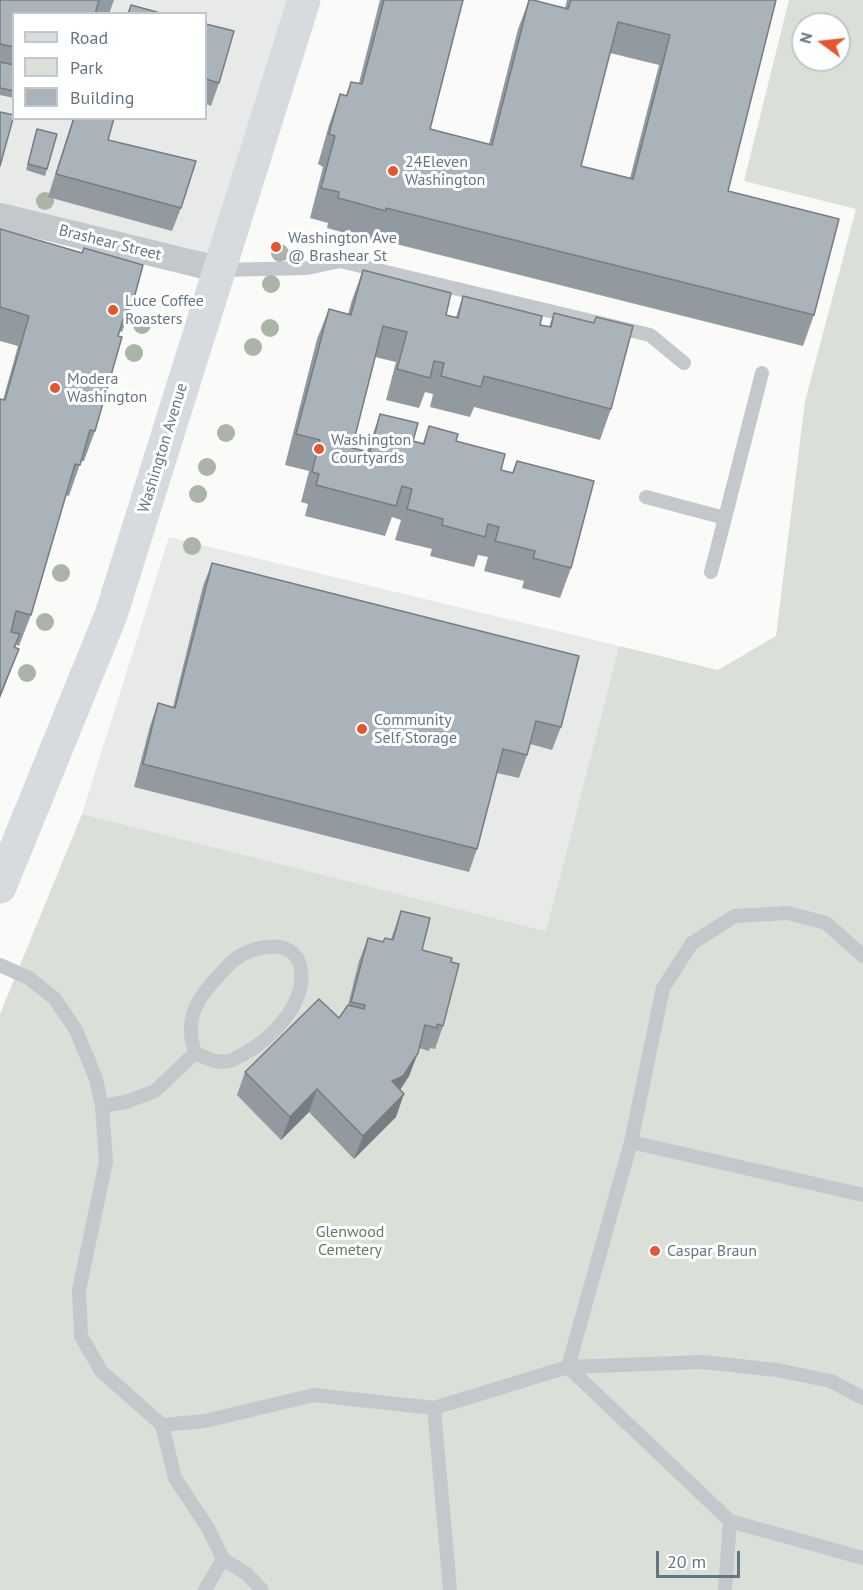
<!DOCTYPE html>
<style>
body{margin:0}
#map{position:relative;width:863px;height:1590px;overflow:hidden;background:#fafaf8;font-family:"PT Sans",sans-serif}
canvas{display:block}
.legend{position:absolute;left:12px;top:12px;width:195px;height:108px;box-sizing:border-box;background:#fff;border:2px solid #c1c8cd;margin:0;padding:8px 10px;list-style:none;font-size:18px;color:#657683}
.legend li{display:flex;align-items:center;gap:12px;height:30px}
.legend b{width:30px;border:2px solid #c1c8cd}
.north{position:absolute;left:791px;top:12px;width:60px;height:60px;box-sizing:border-box;background:#fff;border:2px solid #c1c8cd;border-radius:50%;rotate:285deg;font-size:16px;font-weight:700;line-height:24px;text-align:center;color:#657683}
.north::after{content:'';display:block;margin:auto;width:21px;height:27px;background:#e4572e;clip-path:polygon(50% 0,100% 100%,50% 72%,0 100%)}
.scale{position:absolute;left:656px;top:1551px;width:84px;height:27px;box-sizing:border-box;border:3px solid #657683;border-top:0;padding-left:8px;font-size:18px;line-height:21px;white-space:nowrap;color:#657683;-webkit-text-stroke:4px #fff;paint-order:stroke}
</style>
<div id="map">
<canvas width="863" height="1590"></canvas>
<ul class="legend">
<li><b style="height:8px;background:#d6dbdf"></b>Road</li>
<li><b style="height:16px;background:#dadfd7"></b>Park</li>
<li><b style="height:16px;background:#aab3b9"></b>Building</li>
</ul>
<div class="north">N</div>
<div class="scale">20 m</div>
</div>
<script>
const context = document.querySelector('canvas').getContext('2d');
context.lineJoin = 'round';
function paint(path, color) {
  context.fillStyle = color;
  context.fill(path, 'evenodd');
}
function strokePath(path, color, width, dash) {
  context.strokeStyle = color;
  context.lineWidth = width;
  context.lineCap = dash ? 'butt' : 'round';
  context.setLineDash(dash || []);
  context.stroke(path);
}
function write(font, color, halo, rows, align = 'center') {
  context.font = font + ' "PT Sans",sans-serif';
  context.lineWidth = 6;
  context.setLineDash([]);
  context.textBaseline = 'middle';
  context.strokeStyle = halo;
  context.fillStyle = color;
  for (const [text, x, y, turn = 0] of rows) {
    context.save();
    context.translate(x, y);
    context.rotate((+turn || 0) * Math.PI / 180);
    context.textAlign = isNaN(turn) ? turn : align;
    if (halo) context.strokeText(text, 0, 0);
    context.fillText(text, 0, 0);
    context.restore();
  }
}
const built = new Path2D(`
 M0 0H304L221 270 0 215ZM14 14H206V118H14Z
 M169 537 619 646 546 931 82 814Z`);
const green = new Path2D(`
 M789 0H863V1590H0V1014L82 814 546 931 619 646 718 670 776 636 805 401 856 209 744 181ZM803 24H839V60H803Z`);
const lane = new Path2D(`
 M221 270 307 268 340 261 650 335 684 363
 M646 497 725 518 762 373
 M711 572 725 518
 M0 965 29 978 55 999 76 1030 96 1079 102 1106 106 1162 79 1290 81 1336 101 1371 162 1425 205 1421 314 1395 434 1408 568 1367 631 1142 663 988 692 943 735 916 788 913 826 923 863 956
 M102 1106 126 1102 155 1091 195 1053C206 1058 217 1064 230 1061 234 1060 238 1056 242 1055 270 1040 306 1005 301 970 297 936 254 945 235 959 227 965 220 975 213 982 192 1004 186 1025 195 1053
 M631 1142 863 1195
 M568 1367 702 1362 777 1370 831 1381 863 1398
 M568 1367 730 1521 725 1590
 M434 1408 450 1590
 M162 1425 175 1478 208 1528 223 1559 247 1574 262 1590
 M730 1521 863 1558
 M205 1590 223 1559`);
const street = new Path2D(`
 M0 216 221 270`);
const secondary = new Path2D(`
 M0 887 111 615 304 0`);
const trees = [
 [45,201],
 [280,253],
 [271,284],
 [142,325],
 [270,328],
 [253,347],
 [134,353],
 [226,433],
 [207,467],
 [198,494],
 [192,546],
 [61,573],
 [45,622],
 [27,673]
];
const wall = new Path2D(`
 M0 0H114L109 14H14V98L0 95Z
 M380 0H463L430 129 489 144 518 29 529 0 565 8 567 0H776L728 191 814 315 803 346 376 239 375 241 327 228 328 223 310 218 323 167 318 164 329 125 340 94 346 95 351 82 359 83ZM610 53 659 65 630 178 581 166Z
 M206 24 219 83 211 106 206 104Z
 M73 118H114L108 140 181 208 172 231 48 197Z
 M37 129 47 169 45 176 26 170Z
 M0 229 133 302 122 332 119 331 95 431 84 461H81L69 496 66 495 31 615 19 646 16 645 7 680 0 698V399L3 400 18 346 0 341Z
 M363 270 446 315 456 317 463 296 540 325 549 327 554 313 594 323 596 317 611 409 600 440 474 407 470 417 430 407 433 394 425 392 419 408 386 400 396 362 375 357 352 448 367 451 380 414 413 441 423 443 429 426 456 441 501 470 512 473 517 461 571 568 560 598 522 588 524 581 484 571 488 557 478 555 474 567 430 556 432 549 395 540 401 520 392 517 385 536 305 516 308 504 301 502 309 471 285 465 317 339 329 309 348 314 352 300Z
 M212 563 561 727 552 750 530 744 527 755 519 778 497 773 477 849 469 872 134 787 150 726 158 703 173 707 203 586Z
 M401 911 422 950 451 962 443 1026 435 1049 430 1048 429 1051 419 1048 409 1076 400 1090 396 1117 354 1159 309 1112 281 1140 237 1095 245 1072 339 1018 348 1005 359 961 368 938 383 942 391 939Z`);
const shadedWall = new Path2D(`
 M19 649 7 680 0 698V695Z
 M418 1053 409 1076 394 1099 392 1081Z
 M317 1089 309 1112 281 1140 290 1117Z
 M404 1094 396 1117 354 1159 363 1136Z`);
const building = new Path2D(`
 M0 0H99L95 14H14V47L0 44Z
 M384 0H463L430 129 492 145 529 0H533L568 9 571 0H776L728 191 839 219 814 315 386 208V211L338 198 339 192 321 188 335 136 329 134 340 94 347 96 351 82 362 84ZM618 22 670 35 633 179 581 166Z
 M131 5 164 14H128Z
 M206 24 234 31 219 83 206 79Z
 M0 62 14 65V91L0 88Z
 M0 112 14 115 0 166Z
 M74 118H114L108 140 196 161 181 208 56 174Z
 M37 129 57 134 47 169 28 164Z
 M0 229 82 253 84 248 143 265 133 302 129 300 118 336 122 337 95 431 90 430 80 465 75 464 31 615 16 611 11 632 20 634 14 647 19 649 0 695V399L5 400 29 316 0 307Z
 M363 270 451 293 446 315 458 318 463 296 542 316 540 325 551 327 554 313 594 323 596 317 633 326 611 409 484 376 481 387 441 376 444 363 434 361 430 378 397 369 407 332 383 326 352 448 370 452 380 414 418 423 413 441 424 444 429 426 458 434 456 441 505 454 501 470 513 473 517 461 594 481 571 568 533 558 535 551 495 541 499 527 488 524 485 537 442 525 443 519 407 509 412 489 402 486 396 506 316 485 319 474 312 472 320 440 296 434 329 309 351 315Z
 M212 563 579 656 561 727 536 721 527 755 503 749 477 849 143 764 158 703 175 708Z
 M401 911 430 918 422 950 452 958 451 962 459 964 443 1026 437 1024V1028L425 1025 418 1053 403 1076 392 1081 404 1094 363 1136 317 1089 290 1117 245 1072 319 999 339 1018 348 1005 364 1009 365 1005 351 1002 368 938 383 942 385 938 393 940Z`);
const markers = [
 [393,171,6,"#e4572e"],
 [276,247,6,"#e4572e"],
 [113,310,6,"#e4572e"],
 [55,388,6,"#e4572e"],
 [319,449,6,"#e4572e"],
 [362,729,6,"#e4572e"],
 [655,1251,6,"#e4572e"]
];
const poiNames = [
 ["24Eleven",405,162],
 ["Washington",405,180],
 ["Washington Ave",288,238],
 ["@ Brashear St",288,256],
 ["Luce Coffee",125,301],
 ["Roasters",125,319],
 ["Modera",67,379],
 ["Washington",67,397],
 ["Washington",331,440],
 ["Courtyards",331,458],
 ["Community",374,720],
 ["Self Storage",374,738],
 ["Caspar Braun",667,1251]
];
const streetNames = [
 ["Brashear Street",110,243,14],
 ["Washington Avenue",163,448,-73]
];
const parkNames = [
 ["Glenwood",350,1232],
 ["Cemetery",350,1250]
];
paint(built, '#e8e9e9');
paint(green, '#dadfd7');
strokePath(lane, '#c3c8cc', 14);
strokePath(street, '#c3c8cc', 26);
strokePath(secondary, '#d6dbdf', 33);
context.fillStyle = '#aab4a7';
for (const [x, y] of trees) {
  context.beginPath();
  context.arc(x, y, 9, 0, 2 * Math.PI);
  context.fill();
}
paint(wall, '#929a9f');
paint(shadedWall, '#777d82');
paint(building, '#aab3b9');
strokePath(building, '#777d82', 1.5);
for (const [x, y, r, color] of markers) {
  const dot = new Path2D();
  dot.arc(x, y, r, 0, 2 * Math.PI);
  context.fillStyle = color;
  context.fill(dot);
  strokePath(dot, '#fff', 2);
}
write('16px', '#657683', '#fff', poiNames, 'left');
write('16px', '#657683', '#fff', streetNames);
write('16px', '#687a64', '#fff', parkNames);
</script>
